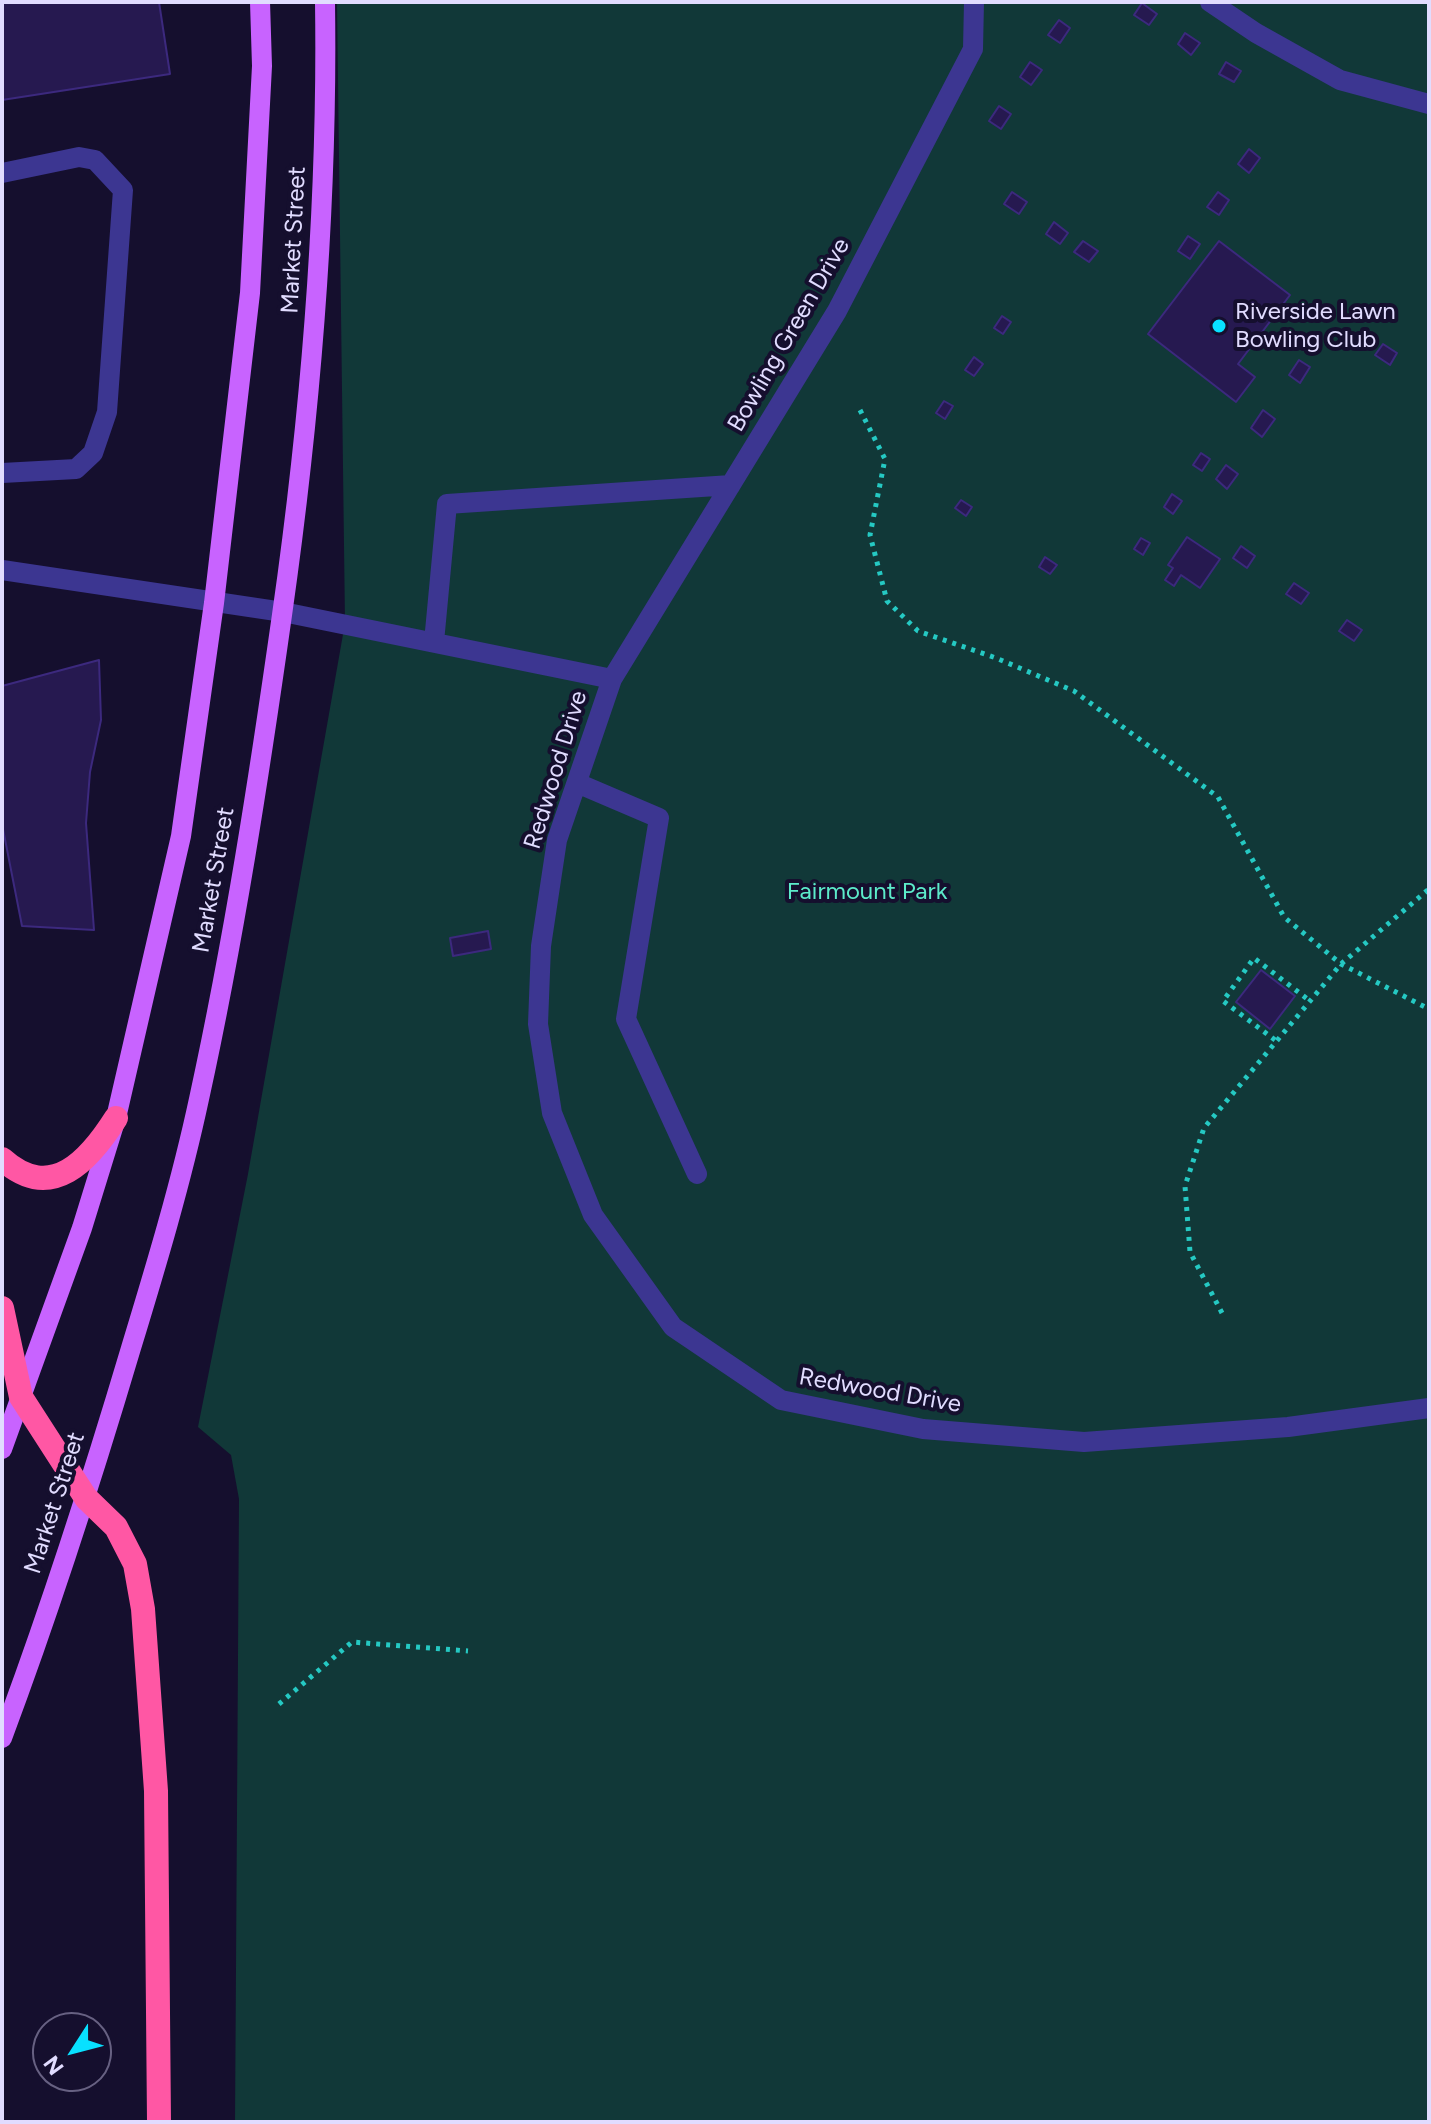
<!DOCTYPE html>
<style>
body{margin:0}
#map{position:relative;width:1431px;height:2124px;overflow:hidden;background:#150f2e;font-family:Figtree,sans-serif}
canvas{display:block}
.frame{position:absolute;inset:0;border:4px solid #e1dcff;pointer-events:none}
.north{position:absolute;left:32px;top:2012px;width:80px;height:80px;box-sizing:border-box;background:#150f2e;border:2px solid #676182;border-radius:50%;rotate:234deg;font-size:22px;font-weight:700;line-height:32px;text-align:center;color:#e1dcff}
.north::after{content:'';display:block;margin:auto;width:28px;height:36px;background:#08e1ff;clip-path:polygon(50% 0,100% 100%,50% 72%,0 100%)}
</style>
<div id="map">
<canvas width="1431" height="2124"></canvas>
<div class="frame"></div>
<div class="north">N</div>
</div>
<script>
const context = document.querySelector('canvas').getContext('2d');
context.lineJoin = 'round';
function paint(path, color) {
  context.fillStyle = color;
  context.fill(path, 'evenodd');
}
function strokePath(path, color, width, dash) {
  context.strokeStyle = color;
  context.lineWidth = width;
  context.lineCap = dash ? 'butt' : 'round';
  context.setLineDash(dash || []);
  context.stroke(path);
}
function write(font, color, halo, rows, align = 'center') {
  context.font = font + ' Figtree,sans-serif';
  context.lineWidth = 8;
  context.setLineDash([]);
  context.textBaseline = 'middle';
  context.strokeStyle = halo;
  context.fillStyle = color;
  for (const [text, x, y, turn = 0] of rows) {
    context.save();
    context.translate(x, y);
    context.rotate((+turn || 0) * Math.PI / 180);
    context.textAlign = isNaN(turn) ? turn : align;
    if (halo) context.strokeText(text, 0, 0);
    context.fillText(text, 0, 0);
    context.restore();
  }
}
const green = new Path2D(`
 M337 2H1429V2122H235L239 1499 231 1455 198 1427 248 1174 345 623Z`);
const building = new Path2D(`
 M2 2H159L170 74 2 100Z
 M1142 3 1157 14 1149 25 1134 15Z
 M1059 20 1070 28 1060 43 1048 35Z
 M1185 33 1200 43 1191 55 1178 44Z
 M1030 62 1042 70 1031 85 1020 77Z
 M1226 62 1241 71 1234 82 1219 74Z
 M999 106 1011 114 1001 129 989 121Z
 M1249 149 1260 158 1249 173 1238 164Z
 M1012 192 1027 202 1019 214 1004 204Z
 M1218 192 1229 200 1219 215 1207 207Z
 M1054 222 1068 233 1060 244 1046 234Z
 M1188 236 1200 244 1190 259 1178 251Z
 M1083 241 1098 251 1089 262 1074 252Z
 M1219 241 1290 295 1238 364 1255 377 1236 402 1148 334Z
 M1002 316 1011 322 1003 334 994 328Z
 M1383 344 1397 353 1390 365 1375 355Z
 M974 357 983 364 974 376 965 370Z
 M1299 360 1310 367 1300 383 1289 375Z
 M944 401 953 406 945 419 936 413Z
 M1263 410 1275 419 1262 437 1251 428Z
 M1201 453 1210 459 1202 471 1193 465Z
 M1226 465 1238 474 1227 489 1216 479Z
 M1172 494 1182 501 1173 514 1164 507Z
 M961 500 972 507 966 516 955 508Z
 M1187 537 1220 559 1200 588 1181 575 1174 586 1165 580 1173 568 1168 565Z
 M1141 538 1150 543 1143 555 1134 549Z
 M1241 546 1255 556 1247 568 1233 558Z
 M1045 557 1057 565 1050 574 1039 567Z
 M1294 583 1309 593 1301 604 1286 594Z
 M1347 620 1362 630 1354 641 1339 631Z
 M99 660 101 720 90 772 86 823 94 930 22 926 2 824V686Z
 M488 931 491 949 453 956 450 938Z
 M1261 970 1295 996 1270 1029 1236 1002Z`);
const path = new Path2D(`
 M860 410 885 459 870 535 887 601 918 631 996 658 1074 691 1218 797 1284 917 1341 964 1429 1009
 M1275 1040 1223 1001 1254 958 1310 1001
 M1222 1313 1190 1252 1185 1186 1204 1128 1341 964 1429 889
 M279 1704 352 1642 468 1651`);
const minor = new Path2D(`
 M974 2 973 49 837 311 612 679 557 840 541 946 538 1024 552 1113 593 1215 673 1327 781 1400 923 1429 1084 1442 1288 1427 1429 1408
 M1210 2 1256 33 1340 80 1429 104
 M2 173 79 157 95 160 123 190 107 412 93 453 76 469 2 473
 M2 570 283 612 612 679
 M434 642 447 504 731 485
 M577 783 659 818 626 1019 697 1174`);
const major = new Path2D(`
 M2 1449 82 1228 116 1118 181 836 214 603 250 293 262 66 260 2
 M2 1738C50 1610 92 1479 131 1348 156 1266 181 1183 199 1099 234 939 259 777 282 615 311 411 328 208 325 2`);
const highway = new Path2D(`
 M2 1159C52 1204 90 1159 116 1118
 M2 1308 21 1397 86 1498 116 1527 135 1564 143 1609 156 1791 159 2122`);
const markers = [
 [1219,326,8,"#08e1ff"]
];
const streetNames = [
 ["Market Street",294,240,-87],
 ["Bowling Green Drive",789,335,-60],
 ["Redwood Drive",556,770,-73],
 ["Market Street",214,880,-80],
 ["Redwood Drive",880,1391,10],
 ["Market Street",55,1503,-72]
];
const poiNames = [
 ["Riverside Lawn",1235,312],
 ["Bowling Club",1235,340]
];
const parkNames = [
 ["Fairmount Park",867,892]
];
paint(green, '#113838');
paint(building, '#261950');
strokePath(building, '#3c297e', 2);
strokePath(path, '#25c9c3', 5, [4, 6]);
strokePath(minor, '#3c3691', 20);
strokePath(major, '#c863ff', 20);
strokePath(highway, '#ff57a4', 24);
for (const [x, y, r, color] of markers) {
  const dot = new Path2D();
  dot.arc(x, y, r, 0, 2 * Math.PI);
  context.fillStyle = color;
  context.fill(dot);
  strokePath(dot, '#150f2e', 3);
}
write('24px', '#e1dcff', '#150f2e', streetNames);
write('24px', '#e1dcff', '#150f2e', poiNames, 'left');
write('24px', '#5cebca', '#150f2e', parkNames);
</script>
